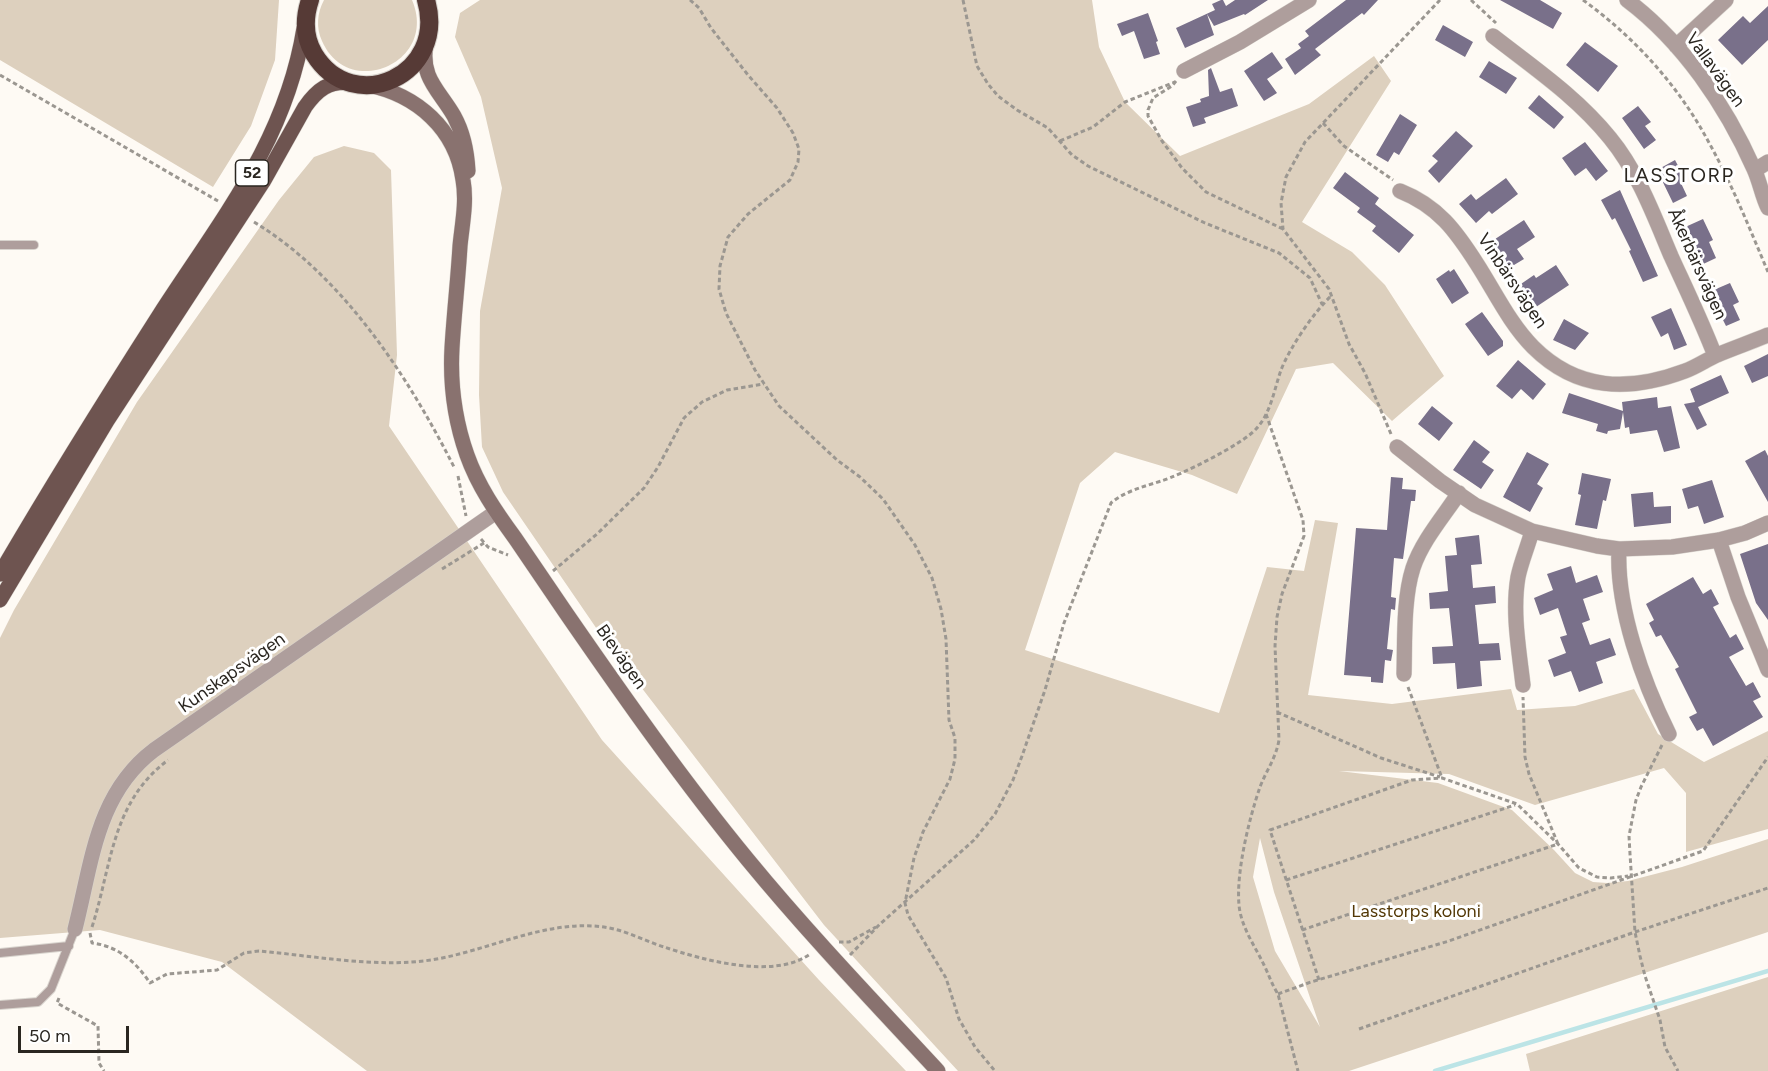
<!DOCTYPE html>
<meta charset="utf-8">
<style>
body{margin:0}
#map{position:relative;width:1768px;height:1071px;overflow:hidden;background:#fefaf4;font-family:Figtree,sans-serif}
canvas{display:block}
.scale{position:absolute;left:18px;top:1026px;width:111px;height:27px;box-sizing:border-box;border:3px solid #2a2620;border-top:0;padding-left:8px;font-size:18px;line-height:21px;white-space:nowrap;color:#2a2620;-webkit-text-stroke:4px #fff;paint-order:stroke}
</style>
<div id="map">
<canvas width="1768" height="1071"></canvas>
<div class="scale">50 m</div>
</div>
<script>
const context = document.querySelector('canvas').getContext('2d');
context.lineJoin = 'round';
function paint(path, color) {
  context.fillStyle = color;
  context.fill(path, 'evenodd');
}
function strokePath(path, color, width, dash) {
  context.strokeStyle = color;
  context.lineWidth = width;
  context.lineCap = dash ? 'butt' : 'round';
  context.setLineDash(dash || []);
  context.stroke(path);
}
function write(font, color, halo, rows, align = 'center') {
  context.font = font + ' Figtree,sans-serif';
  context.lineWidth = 6;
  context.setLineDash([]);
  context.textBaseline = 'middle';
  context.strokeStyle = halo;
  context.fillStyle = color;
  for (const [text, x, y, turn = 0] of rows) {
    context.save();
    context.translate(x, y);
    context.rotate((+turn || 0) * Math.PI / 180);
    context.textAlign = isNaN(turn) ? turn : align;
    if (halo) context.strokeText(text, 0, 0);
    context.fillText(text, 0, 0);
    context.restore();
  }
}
const green = new Path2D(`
 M0 0H279L275 60 251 126 213 187 0 60Z
 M324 0H412C439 63 348 101 322 41 316 28 317 13 324 0Z
 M480 0H1092L1099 47 1125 102 1180 156 1309 104 1374 56 1391 81 1302 222 1352 252 1385 285 1444 376 1392 421 1333 363 1296 369 1237 494 1192 475 1115 452 1080 483 1025 650 1219 713 1267 567 1304 571 1315 520 1338 523 1308 695 1392 704 1511 689 1517 710 1575 706 1634 689 1658 734 1704 762 1768 731V829L1686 852V793L1664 768 1535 805 1449 774 1339 771 1438 783 1512 810 1554 850 1575 873 1593 882 1607 883 1628 881 1682 867 1768 839V932L1349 1071H958L824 925 601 635 503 492 482 447 479 395 480 311 502 188 481 97 455 37 460 13ZM1260 838 1274 892 1320 1027 1275 951 1253 877Z
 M344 146 374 153 391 170 397 355 389 426 602 740 819 980 906 1071H367L222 962 100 930 0 938V638L14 610 137 402 279 200 314 157Z
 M1768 977V1071H1530L1526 1054Z`);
const stream = new Path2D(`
 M1435 1071 1768 971`);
const building = new Path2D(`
 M1221 0H1223L1226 6 1235 0H1268L1245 15 1244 14 1214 26 1207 14 1214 35 1185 48 1176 28 1215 10 1212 4Z
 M1346 0H1378L1364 15 1362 13 1315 49 1321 55 1295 75 1285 59 1301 48 1298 44 1309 36 1305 31Z
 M1500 0H1540L1562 13 1553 29Z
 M1768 6V40L1742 65 1718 40 1743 16 1750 23Z
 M1148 13 1158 41 1156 42 1160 54 1144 59 1134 31 1122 36 1117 24Z
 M1443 25 1473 42 1465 57 1435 40Z
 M1585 42 1618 66 1598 92 1566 65Z
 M1272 52 1283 68 1267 79 1277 93 1264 101 1244 71Z
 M1489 61 1517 78 1506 94 1479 77Z
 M1211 68 1220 92 1232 88 1238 106 1204 118 1206 123 1193 127 1186 107 1201 102 1200 99 1209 96 1208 70Z
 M1539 95 1564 117 1554 129 1528 108Z
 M1638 106 1651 122 1645 126 1656 140 1644 149 1622 118Z
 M1400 114 1417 125 1399 155 1394 152 1388 162 1376 155Z
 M1456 131 1473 146 1439 183 1428 171 1438 161 1432 156Z
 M1585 142 1608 171 1596 181 1586 168 1575 176 1562 158Z
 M1675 160 1685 179 1680 181 1687 196 1673 203 1657 170Z
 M1345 172 1379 198 1375 204 1414 235 1399 253 1372 231 1376 226 1357 212 1360 208 1333 188Z
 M1506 178 1518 194 1492 214 1489 211 1476 223 1459 204 1471 194 1476 200Z
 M1620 190 1658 276 1643 282 1629 251 1631 250 1615 218 1612 220 1601 200Z
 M1703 219 1713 240 1709 242 1716 258 1699 266 1683 228Z
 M1524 220 1535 237 1517 249 1524 259 1504 271 1486 245Z
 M1556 265 1569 285 1533 309 1518 286 1534 275 1536 278Z
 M1454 269 1469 293 1452 304 1436 279 1449 270 1450 272Z
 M1730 283 1739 302 1733 305 1740 320 1726 326 1709 292Z
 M1671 308 1687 345 1674 350 1668 333 1661 337 1651 317Z
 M1482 312 1503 341V346L1488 356 1465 324Z
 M1564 319 1589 333 1575 350 1553 340Z
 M1768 354V376L1752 383 1744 366Z
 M1518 360 1546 384 1533 400 1521 389 1512 399 1496 386Z
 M1721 375 1729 393 1698 407 1707 425 1697 430 1684 404 1695 402 1690 389Z
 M1569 393 1623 411 1622 402 1657 397 1658 408 1671 406 1680 448 1664 452 1657 430 1630 434 1629 427 1625 428 1623 412 1620 429 1608 431 1607 434 1596 431 1598 424 1562 413Z
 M1432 406 1453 423 1439 441 1418 424Z
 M1474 440 1490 452 1482 462 1494 470 1481 489 1453 470Z
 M1765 450 1768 456V502L1745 461Z
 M1527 452 1549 464 1537 484 1543 488 1530 512 1503 497Z
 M1582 473 1611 479 1606 501 1603 500 1597 529 1575 525 1581 495 1578 494Z
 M1391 477 1403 478 1402 489 1416 490 1415 501H1411L1403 559 1394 558 1391 597 1396 598 1395 610 1391 609 1387 649 1393 650 1391 661 1385 660 1383 683 1371 682V677L1344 675 1356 528 1387 530Z
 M1712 480 1724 517 1704 524 1698 506 1688 509 1682 489Z
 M1653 492 1654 507 1671 506V523L1634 527 1631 494Z
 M1479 535 1482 564 1471 565 1473 588 1495 586 1496 603 1475 605 1479 644 1499 643 1501 660 1480 661 1482 686 1457 689 1455 663 1433 664 1432 647 1453 646 1449 608 1430 609 1429 593 1448 591 1445 556 1457 555 1455 538Z
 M1768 544V620L1756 603 1740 554Z
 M1571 566 1576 583 1597 575 1603 592 1583 599 1590 620 1582 623 1590 645 1610 638 1616 655 1596 662 1603 683 1579 692 1571 671 1554 677 1548 660 1566 653 1560 637 1567 635 1558 608 1540 615 1534 598 1553 590 1547 574Z
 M1693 577 1703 594 1711 589 1719 604 1713 607 1730 638 1736 634 1744 649 1729 657 1746 686 1753 682 1761 697 1753 701 1763 717 1713 746 1703 728 1697 731 1689 717 1697 713 1675 669 1679 667 1661 635 1656 637 1649 623 1654 620 1646 604Z`);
const path = new Path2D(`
 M690 0 699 8 711 28 748 75 777 108 793 133 799 149 798 162 790 180 748 214 728 237 720 266 719 289 726 313 755 370 779 406 837 460 860 477 883 499 915 545 932 578 941 609 946 639 949 720 955 738V759L950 779 923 832 914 858 905 903 908 915 946 978 959 1019 975 1047 995 1071
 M963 0 977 66 988 84 998 96 1017 110 1048 128 1072 155 1088 166 1205 223 1279 253 1310 278 1322 304
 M1471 0 1496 23
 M1583 0C1634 37 1677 84 1707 139 1731 182 1749 227 1768 272
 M0 75 218 201
 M1176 81 1172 86 1153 98 1148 110V116L1162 141 1182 168 1206 192 1283 229
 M1323 123 1344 146 1393 180
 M1060 141 1093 127 1125 102 1175 82
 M254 222C343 276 408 376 454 467
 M1266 414 1303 520 1304 536 1282 594 1277 617 1275 646 1279 740C1276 758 1266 771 1260 787 1249 819 1236 872 1239 905 1241 927 1255 946 1264 965 1269 975 1272 985 1278 994L1298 1071
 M1391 434 1365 373 1349 344 1329 289 1283 229 1281 203 1286 177 1305 142 1440 0
 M458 476 466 516
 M481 539 488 547 508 555
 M442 569 484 543
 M553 571 597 534 644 488 658 467 684 418 702 402 727 390 764 384
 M1408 687 1442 778
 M1277 712 1381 758 1440 777
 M1662 745 1641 787 1636 800 1629 836 1630 854 1635 932 1640 956 1645 976 1660 1020 1665 1047 1678 1071
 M1286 880 1515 805
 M92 927C112 865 111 803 168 760
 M1302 930 1558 844 1529 774 1525 757 1523 697
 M90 933 92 943C118 946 136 962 150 983L167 974 217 970 244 953 259 951C315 956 375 968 431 960 489 951 545 919 604 927 625 930 645 941 664 947 703 960 774 980 810 954
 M839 942H849L876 927
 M850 955 880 924 974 840 995 814 1013 780 1022 756 1045 690 1064 623 1111 503C1125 491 1143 487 1161 481 1181 475 1243 444 1256 429 1271 413 1274 390 1281 370 1290 347 1314 312 1332 295
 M1319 980 1270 830 1412 780 1442 778 1517 804 1558 844 1579 868 1597 877 1611 878 1628 876
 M1278 994 1311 982 1449 941 1703 851 1768 757
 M59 998 57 1003 98 1026 99 1063 104 1071
 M1359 1029 1635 932 1768 888`);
const lane = new Path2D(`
 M0 245H34
 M0 953 69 946
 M0 1005 38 1002 51 989 75 929`);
const street = new Path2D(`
 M1627 0C1683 42 1726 106 1754 169 1760 182 1762 196 1768 208
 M1493 36C1534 68 1577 97 1610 138 1638 172 1654 216 1671 256 1686 289 1702 322 1715 356
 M1676 46 1726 0
 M1184 71 1240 42 1309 0
 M1755 170 1768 162
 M1400 191C1438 206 1456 231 1477 264 1495 292 1510 324 1533 347 1577 391 1629 392 1685 371 1696 367 1706 360 1717 355 1734 348 1751 342 1768 335
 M1397 447 1440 481 1475 505 1532 531 1597 546 1619 549 1672 547 1719 540 1745 533 1768 523
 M1719 540 1738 597 1768 670
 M1619 549C1616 607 1643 682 1669 734
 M1404 674C1405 642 1403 599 1413 568 1422 541 1443 517 1459 493
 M1523 685C1519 650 1512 612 1518 577 1521 562 1528 546 1532 531
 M75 929C92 863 96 794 154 750L496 512`);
const secondary = new Path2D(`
 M426 44C420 78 439 90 454 116 464 134 467 152 468 171
 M368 85C417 95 456 129 463 180 467 202 462 225 460 246 458 280 454 314 452 348 450 384 455 421 467 455 478 486 496 512 515 538 532 563 549 588 566 613 624 697 683 781 748 860 808 933 874 1002 938 1071`);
const primary = new Path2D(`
 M0 574C51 486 105 400 160 314 220 221 286 141 304 28
 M0 600 107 421 263 182 305 107C317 90 329 80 351 83`);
const highway = new Path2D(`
 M310 0C304 18 304 37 314 54 353 118 448 75 426 0`);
const shields = [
 [252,173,33]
];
const shieldNames = [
 ["52",252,173]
];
const streetNames = [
 ["Vallavägen",1715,70,54],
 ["Åkerbärsvägen",1697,264,66],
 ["Vinbärsvägen",1512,281,56],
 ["Bievägen",621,657,55],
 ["Kunskapsvägen",232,673,-35]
];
const parkNames = [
 ["Lasstorps koloni",1416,912]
];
const neighbourhoodNames = [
 ["LASSTORP",1679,176]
];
paint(green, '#ddd0be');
strokePath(stream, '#bce4e6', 4.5);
paint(building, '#79708a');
strokePath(lane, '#d8d4ce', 10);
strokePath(street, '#d8d4ce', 16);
strokePath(secondary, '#d8d4ce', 16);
strokePath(primary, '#d8d4ce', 16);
strokePath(highway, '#d8d4ce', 20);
strokePath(path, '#9b9791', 3, [4.5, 3]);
strokePath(lane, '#ae9e9c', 8);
strokePath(street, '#ae9e9c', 15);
strokePath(secondary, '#89726f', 15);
strokePath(primary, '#6e5450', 15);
strokePath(highway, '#563a36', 18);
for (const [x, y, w] of shields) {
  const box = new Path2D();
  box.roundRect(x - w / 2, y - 13, w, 26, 4.5);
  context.fillStyle = '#fff';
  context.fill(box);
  strokePath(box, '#2a2620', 1.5);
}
write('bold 16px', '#2a2620', null, shieldNames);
write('18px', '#2a2620', '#fff', streetNames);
write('18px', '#533806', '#fff', parkNames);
context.letterSpacing = '1.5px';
write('20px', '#2a2620', '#fff', neighbourhoodNames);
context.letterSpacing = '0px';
</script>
